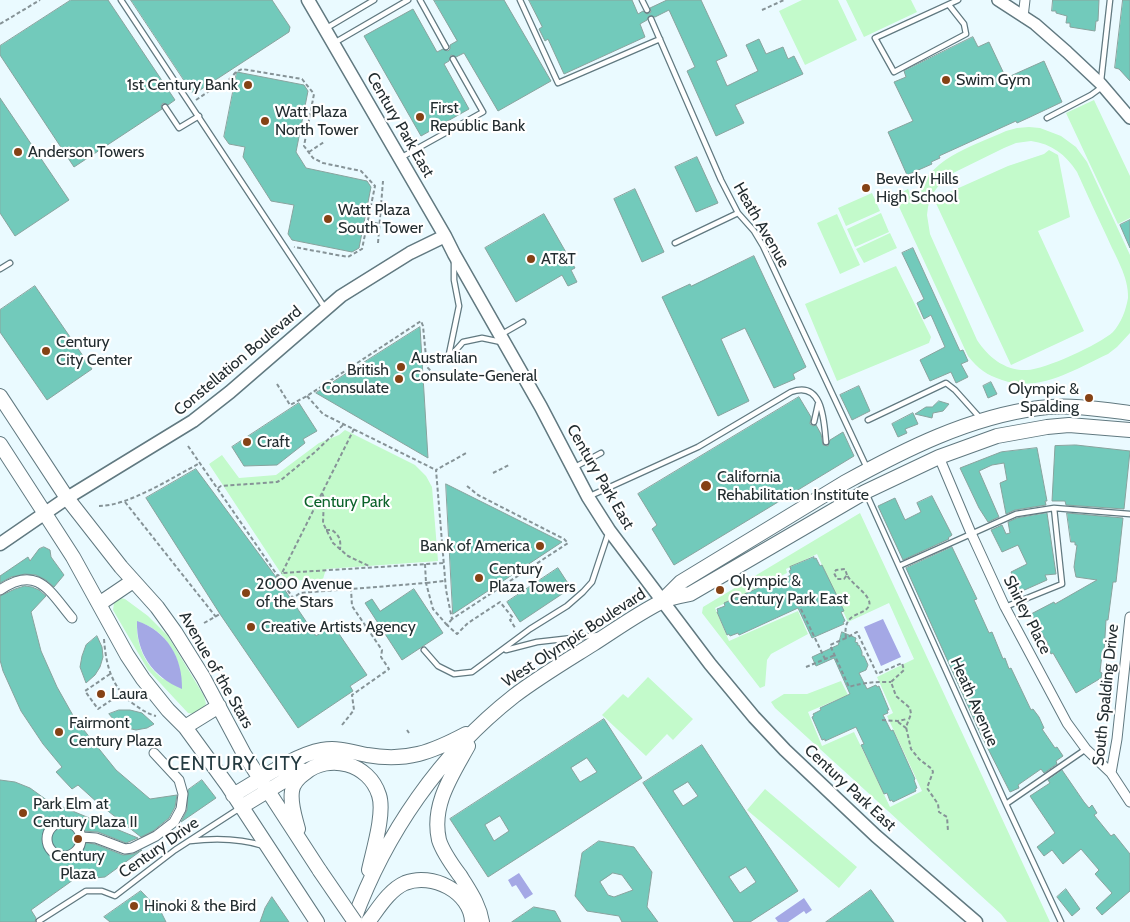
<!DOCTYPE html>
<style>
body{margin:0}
canvas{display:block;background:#eafaff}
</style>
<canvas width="1130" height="922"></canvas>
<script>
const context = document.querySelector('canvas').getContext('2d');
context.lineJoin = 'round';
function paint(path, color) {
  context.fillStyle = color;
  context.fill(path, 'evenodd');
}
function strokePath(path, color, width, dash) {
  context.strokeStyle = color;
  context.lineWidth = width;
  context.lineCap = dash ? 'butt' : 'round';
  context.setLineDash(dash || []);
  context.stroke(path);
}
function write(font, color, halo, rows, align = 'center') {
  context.font = font + ' Cabin,sans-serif';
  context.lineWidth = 4.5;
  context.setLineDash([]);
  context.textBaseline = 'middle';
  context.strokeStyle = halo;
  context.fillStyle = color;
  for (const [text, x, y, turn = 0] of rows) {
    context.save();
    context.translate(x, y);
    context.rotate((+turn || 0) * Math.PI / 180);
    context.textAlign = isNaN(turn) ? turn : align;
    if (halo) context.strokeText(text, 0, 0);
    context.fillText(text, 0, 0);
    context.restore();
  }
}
const green = new Path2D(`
 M802 0H838L857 40 805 65 779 11Z
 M846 0H911L917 12 864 37Z
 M1094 100 1130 176V218L1118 224 1066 113Z
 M1029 127 1040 128 1061 136 1076 147 1087 162 1130 255V333L1117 347 1108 354C1075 369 1040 393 1002 380 987 375 978 369 968 356L894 196 908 189 914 201C930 157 967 149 1006 131L1017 128ZM1031 141C1052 144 1065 154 1077 172 1087 194 1097 216 1107 237 1115 256 1129 277 1128 298 1126 310 1121 323 1113 332 1100 344 1044 370 1027 370 1005 371 988 357 977 340L930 234 927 215 928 207 931 196 945 177 1004 148 1016 143Z
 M1049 150 1058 155 1070 217 1038 231 1084 331 1011 365 934 199 1008 166 1044 154Z
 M872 193 880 211 846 226 838 208Z
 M881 213 889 232 855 247 847 229Z
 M837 214 860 265 840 274 817 223Z
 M890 233 897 248 864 263 856 249Z
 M896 266 931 337 929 343 837 381 805 304Z
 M345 430 415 465 426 476 432 487 438 561 326 569 323 579 286 581 209 464 222 455 239 478 276 475 319 443 339 435Z
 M860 513 1050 922H1007L1001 914 775 708 771 702 784 694H807L841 681 848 695 808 712 822 746 854 732 890 807 922 791 887 716 893 713 877 677 914 659 889 603 848 622 817 554 786 569 787 573 715 608 729 641 798 611 808 634 771 654 767 660 765 686 760 688 702 613 703 607Z
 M121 598 125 599 148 616 168 636 204 696 206 704 203 708 194 714 188 713 148 670 113 610 114 603ZM137 622C160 627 174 647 180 669L163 679C145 665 136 645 137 622Z
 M648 677 693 719 673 740 667 734 646 756 602 715 623 694 628 698Z
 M765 789 857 867 839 888 747 810Z`);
const water = new Path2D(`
 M883 619 901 657 881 666 864 627Z
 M137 621C167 631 183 658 182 689 153 677 136 653 137 621Z
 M519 873 533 894 525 899 516 885 512 887 508 880Z
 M804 898 812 910 806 914 804 911 788 922H778L775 918Z`);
const building = new Path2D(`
 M71 0H108L175 100 168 105 163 103 161 106 162 109 74 167 0 55V46Z
 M131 0H272L290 27 289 32 197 92H192Z
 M434 0H504L551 81 498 111 464 53 456 57 451 55 449 61 444 64 469 109 421 136 364 36 413 9 437 52 443 49 448 51 450 49V45L457 41Z
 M529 0H632L638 14 643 11 647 14 651 12 650 8 667 0H701L727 56 716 61 727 86 758 71 746 45 759 39 766 54 783 47 788 59 794 56 803 74 735 105 744 123 716 136 687 71 695 67 669 10 655 17 649 16 647 20 640 24 645 37 564 74 548 39 545 41 539 29 542 27Z
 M1053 0H1099L1098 21H1096L1095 31 1070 27V23H1066L1067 16 1056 13V11H1052Z
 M1123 0H1130V81L1119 69 1115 68Z
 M973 37 978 47 989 42 1006 78 1044 61 1062 102 1028 118 1017 123 1016 121 939 156 940 158 931 162 932 164 907 175 888 132 913 121 894 82 906 77 904 71Z
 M237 72 304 85 308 91 296 152 306 168 367 181 371 187 359 248 352 252 292 240 288 234 294 205 271 201 243 157 245 147 229 144 224 137Z
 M0 98 69 200 15 236 0 213Z
 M697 157 718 203 696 212 675 167Z
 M635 189 664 252 642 262 614 199Z
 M544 214 575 268 571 270 577 282 568 286 562 275 516 302 485 248Z
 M1130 220V248L1120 225Z
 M913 248 960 351 963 350 968 361 961 364 968 377 956 383 951 372 930 381 920 360 945 347 931 315 924 319 917 303 924 299 902 253Z
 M754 256 806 367 793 374 795 379 774 388 745 328 721 339 749 401 718 416 662 297 690 284 691 286Z
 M35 286 92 369 47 400 0 332V310Z
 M420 327 428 458 316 393Z
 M991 382 997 394 988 398 983 386Z
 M859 386 870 411 852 420 840 395Z
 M799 397 811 417 810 424 813 426 816 425 821 434 823 445 828 446 830 440 843 432 854 456 674 565 652 529 657 525 638 494Z
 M939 401 949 404 943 411 933 413 932 418 915 414 926 407H932Z
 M299 403 317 431 303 439 305 443 277 465 244 466 232 447Z
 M913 413 918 424 905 429 907 433 898 437 892 424Z
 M1076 445 1130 451 1124 509 1066 505 1065 501H1052L1055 446Z
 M1037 448 1047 501H1045L1046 505 1015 510 1006 514 1000 483 1007 480 1004 463 992 465 979 471 999 517 988 522 979 508 960 468 1001 452Z
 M196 469 276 577 316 636 333 625 367 675 350 686 353 691 298 728 220 614 146 498Z
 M446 484 562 542 453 614Z
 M932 496 952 535 948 538 949 539 903 560 878 506 895 498 905 520 921 512 917 503Z
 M1047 513 1056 574 1045 575 1047 580 1020 592 1011 572 1027 564 1018 545 1002 552 991 530 1002 525 1006 534 1010 533 1008 522 1017 518Z
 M1067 513 1123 518 1116 582H1113L1108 620H1106L1104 654H1102L1100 672 1102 673 1101 678 1076 693 1053 653 1051 654 1047 646 1048 644 1031 614 1054 602 1055 604 1097 580 1076 577 1074 567 1077 545H1075V542H1071Z
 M44 547 50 550 51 557 64 575 54 587 46 580 36 575 25 574 11 577 0 583V576L28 557 30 561 39 549Z
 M952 547 977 599 974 600 989 633 992 632 1003 659 1005 658 1009 669 1011 668 1031 710 1033 709 1039 717 1044 728 1042 729 1055 748 1057 747 1063 756 1056 761 1057 764 1044 773 1041 769 1018 785 1019 788 1010 792 981 735 906 568Z
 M814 557V559L816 558 820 566 822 565 839 600 844 611 841 612 845 621 843 622 844 624 812 638 798 608 739 635 738 633 730 636 729 634 727 635 717 612H718L717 609 725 606 724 603 774 581 775 583 791 575 789 571 791 570 790 567Z
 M558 568 571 588 520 622 507 602Z
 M25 586 32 587 39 590 46 596 31 612 41 651 57 687 75 719 116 770 150 799 177 795 175 807 169 818 153 831 141 837 99 804 78 785 72 789 56 772 62 767 43 744 21 711 3 671 0 660V596L15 589Z
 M414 589 443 633 402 660 365 603 372 599 380 611Z
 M842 632 856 638 855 642 858 643 857 645H859L862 652V656H864L868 665 866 670 859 673 867 689 876 685 877 687 879 686 889 710H887L888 713 883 715 891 731 893 730 915 779 914 780 917 788 915 789 916 791 893 802 892 800 890 801 887 793 884 794 861 745 864 744 856 727 825 741V739L822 740 812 717 814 716 813 714 821 710 820 708 850 694 834 658 816 666 812 657 838 645Z
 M97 636 102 647 103 657 100 667 95 675 86 683 80 667 82 656 86 645Z
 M119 710H130L142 713 154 724 147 728 136 730 127 728 117 724 109 714Z
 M604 719 642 778 488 877 450 819ZM587 758 597 772 580 782 571 768ZM500 816 509 831 494 841 485 825Z
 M702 745 798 891 750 922H734L643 783ZM688 782 698 796 683 806 673 791ZM746 867 756 882 740 893 729 877Z
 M1062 770 1084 802 1089 808 1092 805 1097 813 1094 815 1111 836 1114 834 1130 854V891L1102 915 1096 908 1112 893 1095 874 1099 870 1081 849 1063 864 1052 850 1044 856 1037 847 1055 833 1030 796 1050 783 1048 780Z
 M0 780 15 782 30 788 48 801 138 838 126 843 98 832 82 831 79 832 76 836 79 842 95 844 123 855 133 854 142 850 105 877 73 880 31 910 36 918 35 922H0Z
 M202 780 216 798 181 822 187 810 188 790Z
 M599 841 634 847 652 872 647 907 658 922H622L619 916 587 911 575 896 582 853ZM613 873 622 875 633 890 614 897 608 895 600 882Z
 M1066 889 1080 909 1072 916 1057 897Z
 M871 890 894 922H826Z
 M141 891 161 912 166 922H110L104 917Z
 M272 897 289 922H260L265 908Z
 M534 907 555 911 561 922H512Z`);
const path = new Path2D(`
 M762 10 784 0
 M0 24 40 0
 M196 100 212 89 226 83 236 72 242 69 302 79 314 94 304 146 313 158 323 163 361 171 375 186 362 249 348 257 294 247
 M309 152 324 142
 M368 221 379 224
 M378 243 383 181
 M277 384 290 405 307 396 421 321 423 326 427 367 431 371
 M307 396 323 414 436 470
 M354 429 282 573 444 563
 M188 446 293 598 300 593 426 583 433 609 447 625
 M493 473 509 465
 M467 486 478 495 564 539 568 543 452 619 446 590 436 470 468 452
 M218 488 221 486 277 482 281 480 315 452 343 425
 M322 493 324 498 323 523 333 543 348 556 369 566
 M125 502 216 617
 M99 506C129 506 173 477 200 463
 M326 530H332C340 536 341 540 340 550
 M425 564 426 583 444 581
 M847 575 845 569 836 570 834 573 837 579H844L847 575C851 584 873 596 869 606 863 617 842 611 846 638L857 632 877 674 902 663 904 670 891 682 896 696 910 708 911 714 906 727 911 749 919 759 932 769 933 772 927 788 938 804 939 812 947 817 948 831
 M276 577 282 573
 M798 603 825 659
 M452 619 447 625 457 634 468 623 500 602 513 618 510 620 516 629
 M204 623 220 614
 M846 638 830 645 849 687C864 682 876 682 891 682
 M104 639C106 666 112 689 135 705 142 710 148 714 156 716
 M806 667 835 655
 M110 674 85 691 98 709 122 693
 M882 720 898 721 907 719
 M898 722 906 728
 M342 725 354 710 352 695 389 669 381 657 382 650 352 606 351 589
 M407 730 409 733`);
const service = new Path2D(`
 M121 0 325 308
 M420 0 446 47
 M520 0 558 83 660 39
 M642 0 647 10
 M949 5 964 24 966 34 894 72 875 38 958 0
 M651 19 721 180 738 213 754 231 763 246 867 468
 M325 29 374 0
 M334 43 408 0
 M1101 81 1110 0
 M165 107 179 128 199 116
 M1047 118 1091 95 1102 87
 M402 157 483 112 453 59
 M675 243 738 213
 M0 269 10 263
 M502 334 523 322
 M449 358 463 342 482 338 501 342
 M448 359 459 306 454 280V262
 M868 420 946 383 955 390 981 419
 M814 422 818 404
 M575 467 601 453
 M866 493 1006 804 1061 922
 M590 496 698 447 791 392C823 380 824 421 826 442
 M899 566 1016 514 1054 508 1130 514
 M1005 607 1062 584 1054 508
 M424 650 438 666 454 674 472 672 530 629 567 606 583 592 592 582 608 534
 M506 650 537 642 599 635
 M1006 804 1086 749
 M190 841C215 838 239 838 264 846
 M39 921 86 891H102L115 896 175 850 240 808`);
const minor = new Path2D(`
 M1023 17 1025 0
 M939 457 971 533 1005 607 1067 723 1086 749 1111 773
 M0 590C38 564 50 592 72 618
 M1130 617 1117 739 1111 773 1130 802
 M47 839a17 17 0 1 1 34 0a17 17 0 1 1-34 0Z
 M82 837 96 838 125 849 132 848 156 836 174 822 181 809 183 794 179 780 154 753`);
const tertiary = new Path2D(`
 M998 0 1035 24 1067 52 1101 84 1130 118`);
const secondary = new Path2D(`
 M308 0 445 236 454 254 541 407 588 497 609 530 710 664 754 717 785 750 876 836 976 922
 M0 544 67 498 193 421 230 392 341 296 410 253 445 236`);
const primary = new Path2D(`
 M0 396 67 498 121 567 157 607 175 632 203 677 244 754 320 871
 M0 444 73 557 127 655 143 679 168 710 185 727 228 786 317 922
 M662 601 681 582 844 483C904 450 969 417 1039 408 1069 404 1100 409 1130 413
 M99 604 133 581
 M185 727 219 706
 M468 746C452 775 431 805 439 840 443 853 453 866 461 877 470 892 479 904 482 922
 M233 795C258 781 294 755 322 750 338 747 352 752 367 755 407 762 432 752 466 734
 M241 807 302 770
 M298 829C295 817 290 804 292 791 293 783 298 778 305 773 329 753 369 763 379 795 385 813 373 851 369 870
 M353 922C385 834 440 754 514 696 539 677 566 661 593 644 615 630 637 614 661 602 669 598 680 596 690 594L865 492 939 457 997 436 1047 427 1069 425 1130 430
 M368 922C378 909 389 890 405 883 432 872 471 892 472 922`);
const primaryBridge = new Path2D(`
 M320 871 355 922`);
const markers = [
 [946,80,5,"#854215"],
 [248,85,5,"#854215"],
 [420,117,5,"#854215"],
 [265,121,5,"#854215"],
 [18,152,5,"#854215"],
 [866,188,5,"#854215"],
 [328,219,5,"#854215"],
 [531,259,5,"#854215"],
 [46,351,5,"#854215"],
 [401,367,5,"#854215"],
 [399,379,5,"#854215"],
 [1089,398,5,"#854215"],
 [247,442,5,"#854215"],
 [706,486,6,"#854215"],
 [540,546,5,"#854215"],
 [479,578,5,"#854215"],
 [720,590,5,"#854215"],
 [246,593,5,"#854215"],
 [251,627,5,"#854215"],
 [101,694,5,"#854215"],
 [59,732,5,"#854215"],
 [23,813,5,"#854215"],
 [78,839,5,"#854215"],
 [134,906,5,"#854215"]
];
const poiNames = [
 ["Swim Gym",956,80],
 ["1st Century Bank",238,85,"right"],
 ["First",430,108],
 ["Republic Bank",430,126],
 ["Watt Plaza",275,112],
 ["North Tower",275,130],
 ["Anderson Towers",28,152],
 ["Beverly Hills",876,179],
 ["High School",876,197],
 ["Watt Plaza",338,210],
 ["South Tower",338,228],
 ["AT&T",541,259],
 ["Century",56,342],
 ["City Center",56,360],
 ["Australian",411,358],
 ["Consulate-General",411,376],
 ["British",389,370,"right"],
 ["Consulate",389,388,"right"],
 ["Olympic &",1079,389,"right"],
 ["Spalding",1079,407,"right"],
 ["Craft",257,442],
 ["California",717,477],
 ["Rehabilitation Institute",717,495],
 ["Bank of America",530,546,"right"],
 ["Century",489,569],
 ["Plaza Towers",489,587],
 ["Olympic &",730,581],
 ["Century Park East",730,599],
 ["2000 Avenue",256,584],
 ["of the Stars",256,602],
 ["Creative Artists Agency",261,627],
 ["Laura",111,694],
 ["Fairmont",69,723],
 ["Century Plaza",69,741],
 ["Park Elm at",33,804],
 ["Century Plaza II",33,822],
 ["Century",78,856,"center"],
 ["Plaza",78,874,"center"],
 ["Hinoki & the Bird",144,906]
];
const streetNames = [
 ["Century Park East",400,125,60],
 ["Heath Avenue",761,225,60],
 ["Constellation Boulevard",238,361,-40],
 ["Century Park East",600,477,60],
 ["Shirley Place",1027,615,63],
 ["West Olympic Boulevard",574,638,-33],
 ["Avenue of the Stars",216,670,60],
 ["South Spalding Drive",1106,695,-84],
 ["Heath Avenue",974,702,66],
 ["Century Park East",850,788,43],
 ["Century Drive",159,848,-35]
];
const parkNames = [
 ["Century Park",347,502]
];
const quarterNames = [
 ["CENTURY CITY",235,764]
];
paint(green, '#c3facb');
paint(water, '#a4a8e5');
paint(building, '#72cabb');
strokePath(building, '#89a39e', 1);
strokePath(service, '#617980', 7);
strokePath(minor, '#617980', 11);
strokePath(tertiary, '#617980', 14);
strokePath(secondary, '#617980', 15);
strokePath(primary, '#617980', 16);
strokePath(path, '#869397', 2, [4, 2.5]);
strokePath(service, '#fff', 4.5);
strokePath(minor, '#fff', 9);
strokePath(tertiary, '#fff', 11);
strokePath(secondary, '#fff', 12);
strokePath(primary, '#fff', 14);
strokePath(primaryBridge, '#617980', 16, []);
strokePath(primaryBridge, '#fff', 14);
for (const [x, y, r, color] of markers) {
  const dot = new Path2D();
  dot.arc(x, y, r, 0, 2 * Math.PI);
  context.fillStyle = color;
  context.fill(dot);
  strokePath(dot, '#fff', 2);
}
write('16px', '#232d30', '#fff', poiNames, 'left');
write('16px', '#232d30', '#fff', streetNames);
write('16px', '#0b632a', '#fff', parkNames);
context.letterSpacing = '1px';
write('19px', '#243a40', '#fff', quarterNames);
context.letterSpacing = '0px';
</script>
